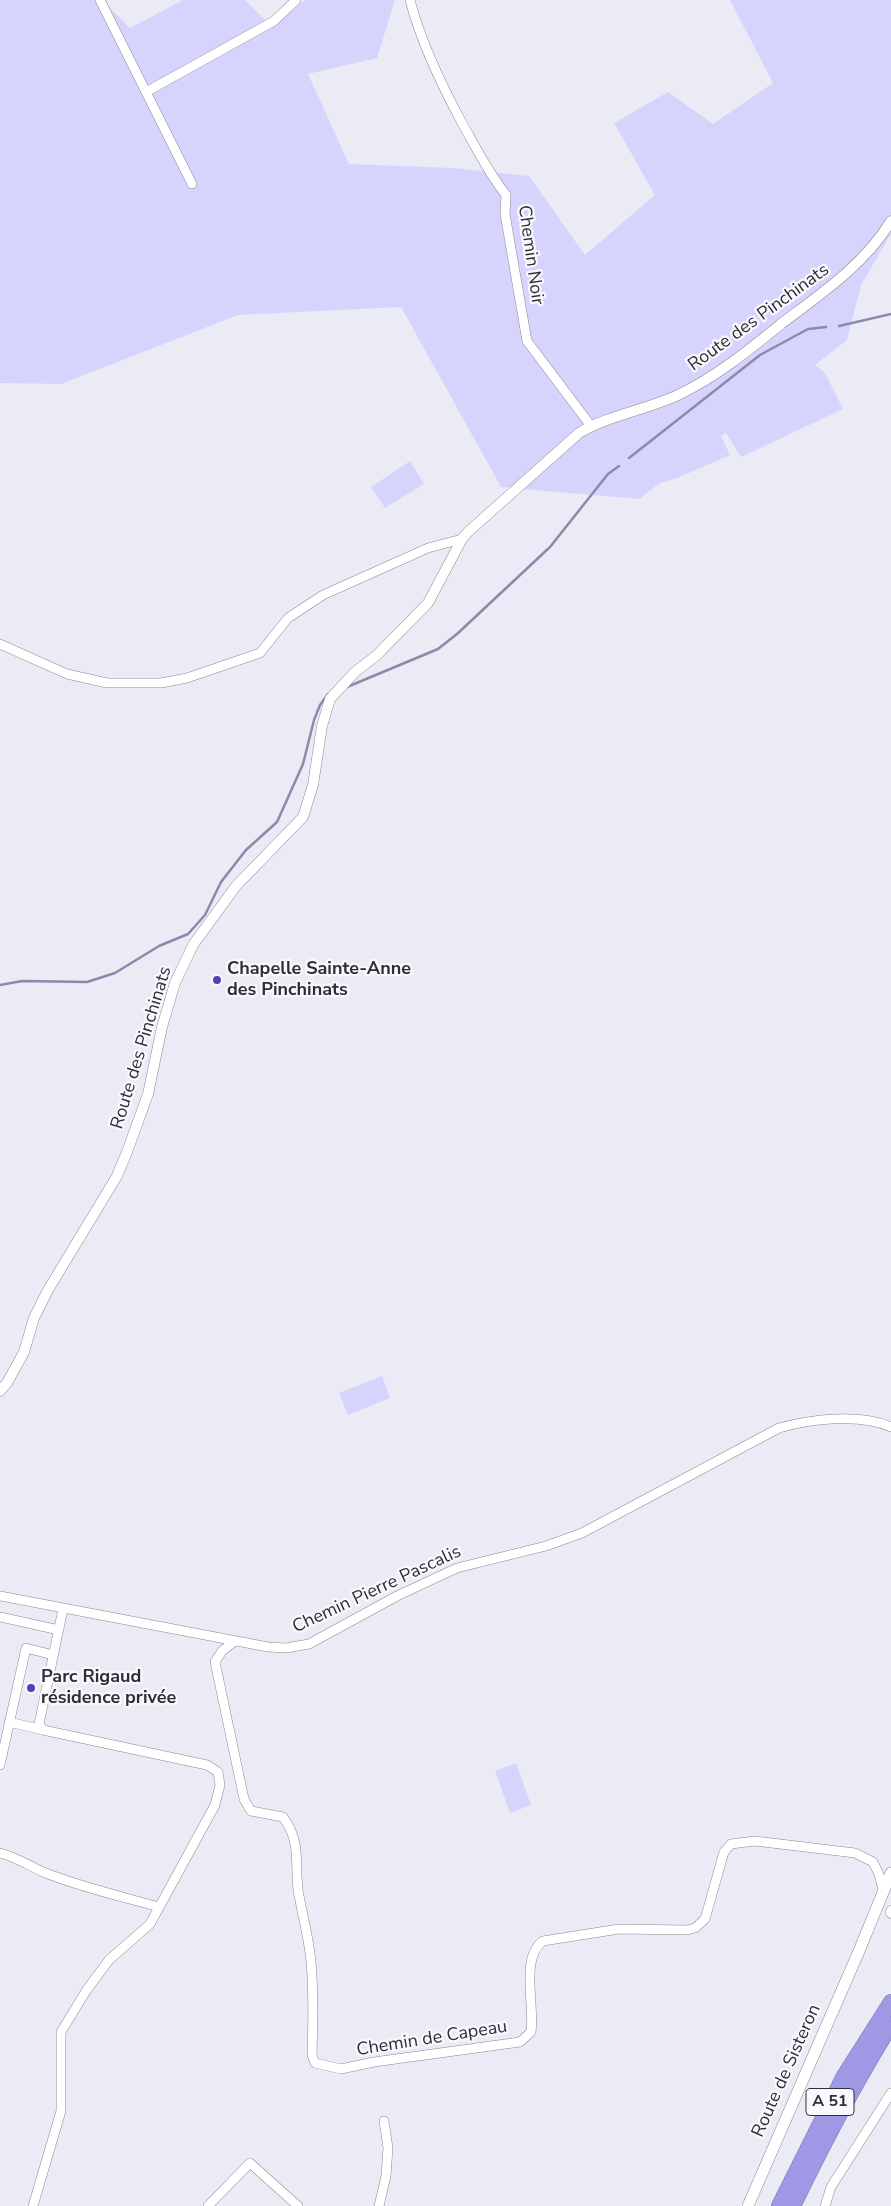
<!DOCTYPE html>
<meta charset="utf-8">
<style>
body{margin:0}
canvas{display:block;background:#ebebf5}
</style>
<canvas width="891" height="2206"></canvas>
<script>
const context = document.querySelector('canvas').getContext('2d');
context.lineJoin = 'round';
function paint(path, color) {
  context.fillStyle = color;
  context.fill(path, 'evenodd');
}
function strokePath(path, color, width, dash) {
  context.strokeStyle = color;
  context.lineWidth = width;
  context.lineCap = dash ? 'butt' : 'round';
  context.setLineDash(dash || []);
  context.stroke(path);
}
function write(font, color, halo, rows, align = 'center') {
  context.font = font + ' "Nunito Sans",sans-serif';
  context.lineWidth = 4.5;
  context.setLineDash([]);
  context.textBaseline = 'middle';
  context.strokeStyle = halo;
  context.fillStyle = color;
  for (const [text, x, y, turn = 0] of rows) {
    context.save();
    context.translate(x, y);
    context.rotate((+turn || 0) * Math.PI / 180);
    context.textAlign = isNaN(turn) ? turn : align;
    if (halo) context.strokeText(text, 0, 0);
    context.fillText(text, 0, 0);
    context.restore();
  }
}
const green = new Path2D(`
 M0 0H108L105 3 130 28 183 0H245L272 27 305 0H395L377 58 308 74 349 164 453 168 529 176 585 255 655 195 614 123 668 92 713 124 773 83 730 0H891V234L861 285 847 340 815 365 825 373 843 409 741 457 726 433 721 436 730 455 675 479 660 483 639 499 501 487 401 307 238 315 61 384 0 383Z
 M410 461 424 484 385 508 371 487Z
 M382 1376 390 1398 348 1415 339 1393Z
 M516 1763 531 1805 510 1813 495 1771Z`);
const stream = new Path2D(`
 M839 326 891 314
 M629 458 760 355 808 329 826 327
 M347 687 438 649 457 634 550 547 608 474 619 466
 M0 985 22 981 87 982 115 973 159 946 188 934 205 915 221 882 246 850 277 822 303 764 314 720 320 705 328 694`);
const minor = new Path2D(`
 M100 0 146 92 274 21 296 0
 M410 0C421 43 441 84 462 123 476 148 488 172 506 195L505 214 527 341 591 426
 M146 92 192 184
 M0 644 67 674 107 683H161L187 678 260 653 288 618 323 595 428 548 462 539
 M0 1596 268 1647 286 1648 309 1644 397 1596 457 1568 546 1546 582 1533 779 1428C811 1419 860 1413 891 1427
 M0 1617 59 1630
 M235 1641 222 1651 215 1662 244 1799 251 1811 283 1817C301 1841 295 1862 298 1890 302 1914 309 1938 311 1962 314 1993 313 2024 312 2055L315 2063 341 2069 374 2062 520 2042 531 2032C535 2006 520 1957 543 1941L619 1929 687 1930 695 1928 705 1919 724 1852 731 1844 755 1841 855 1853 873 1862 879 1874 883 1890
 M9 1722 43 1730
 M0 1765 26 1648 53 1655
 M0 1853C16 1857 28 1865 43 1872 80 1887 120 1896 159 1907
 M33 2206 61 2111V2032L86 1991 109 1960 150 1924 215 1805 220 1785 218 1772 207 1765 43 1730 39 1724 63 1609
 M208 2206 250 2163 298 2206
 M379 2206 386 2176 388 2148 384 2121
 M825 2206 831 2187 891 2093`);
const tertiary = new Path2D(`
 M0 1391 7 1383 24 1352 34 1318 48 1290 117 1176 127 1152 148 1094 162 1027 175 983 193 945 236 886 303 817 313 785 322 726 330 699 355 672 377 655 428 603 462 539 468 532 579 433C609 415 646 410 678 395 716 377 749 350 781 324 822 293 864 265 891 221
 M891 1911V1913`);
const secondary = new Path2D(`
 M748 2206 859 1951 891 1873`);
const motorway = new Path2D(`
 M779 2206 844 2076 891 2002
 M793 2206C823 2144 854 2084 891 2025`);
const markers = [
 [217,980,5,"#573db5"],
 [31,1688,5,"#573db5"]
];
const shields = [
 [830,2102,48]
];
const shieldNames = [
 ["A 51",830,2102]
];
const streetNames = [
 ["Chemin Noir",530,255,82],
 ["Route des Pinchinats",759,318,-36],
 ["Route des Pinchinats",142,1048,-73],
 ["Chemin Pierre Pascalis",377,1590,-25],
 ["Chemin de Capeau",432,2039,-9],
 ["Route de Sisteron",787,2071,-66]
];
const poiNames = [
 ["Chapelle Sainte-Anne",227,970],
 ["des Pinchinats",227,991],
 ["Parc Rigaud",41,1678],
 ["résidence privée",41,1699]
];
paint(green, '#d6d4fd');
strokePath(stream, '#8b89ac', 2.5);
strokePath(minor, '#888891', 10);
strokePath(tertiary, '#888891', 11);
strokePath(secondary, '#888891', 12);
strokePath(motorway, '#7773a7', 16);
strokePath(minor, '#fff', 9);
strokePath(tertiary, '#fff', 10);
strokePath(secondary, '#fff', 11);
strokePath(motorway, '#9e98e5', 15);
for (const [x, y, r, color] of markers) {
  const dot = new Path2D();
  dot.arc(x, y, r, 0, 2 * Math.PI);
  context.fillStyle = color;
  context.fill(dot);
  strokePath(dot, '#f8f8fe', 2);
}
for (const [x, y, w] of shields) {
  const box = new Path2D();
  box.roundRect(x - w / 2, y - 13.5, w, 27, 4);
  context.fillStyle = '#f8f8fe';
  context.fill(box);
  strokePath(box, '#2f2f33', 1);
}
write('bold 16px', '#2f2f33', null, shieldNames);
write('18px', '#2f2f33', '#f8f8fe', streetNames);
write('bold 18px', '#2f2f33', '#f8f8fe', poiNames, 'left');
</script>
